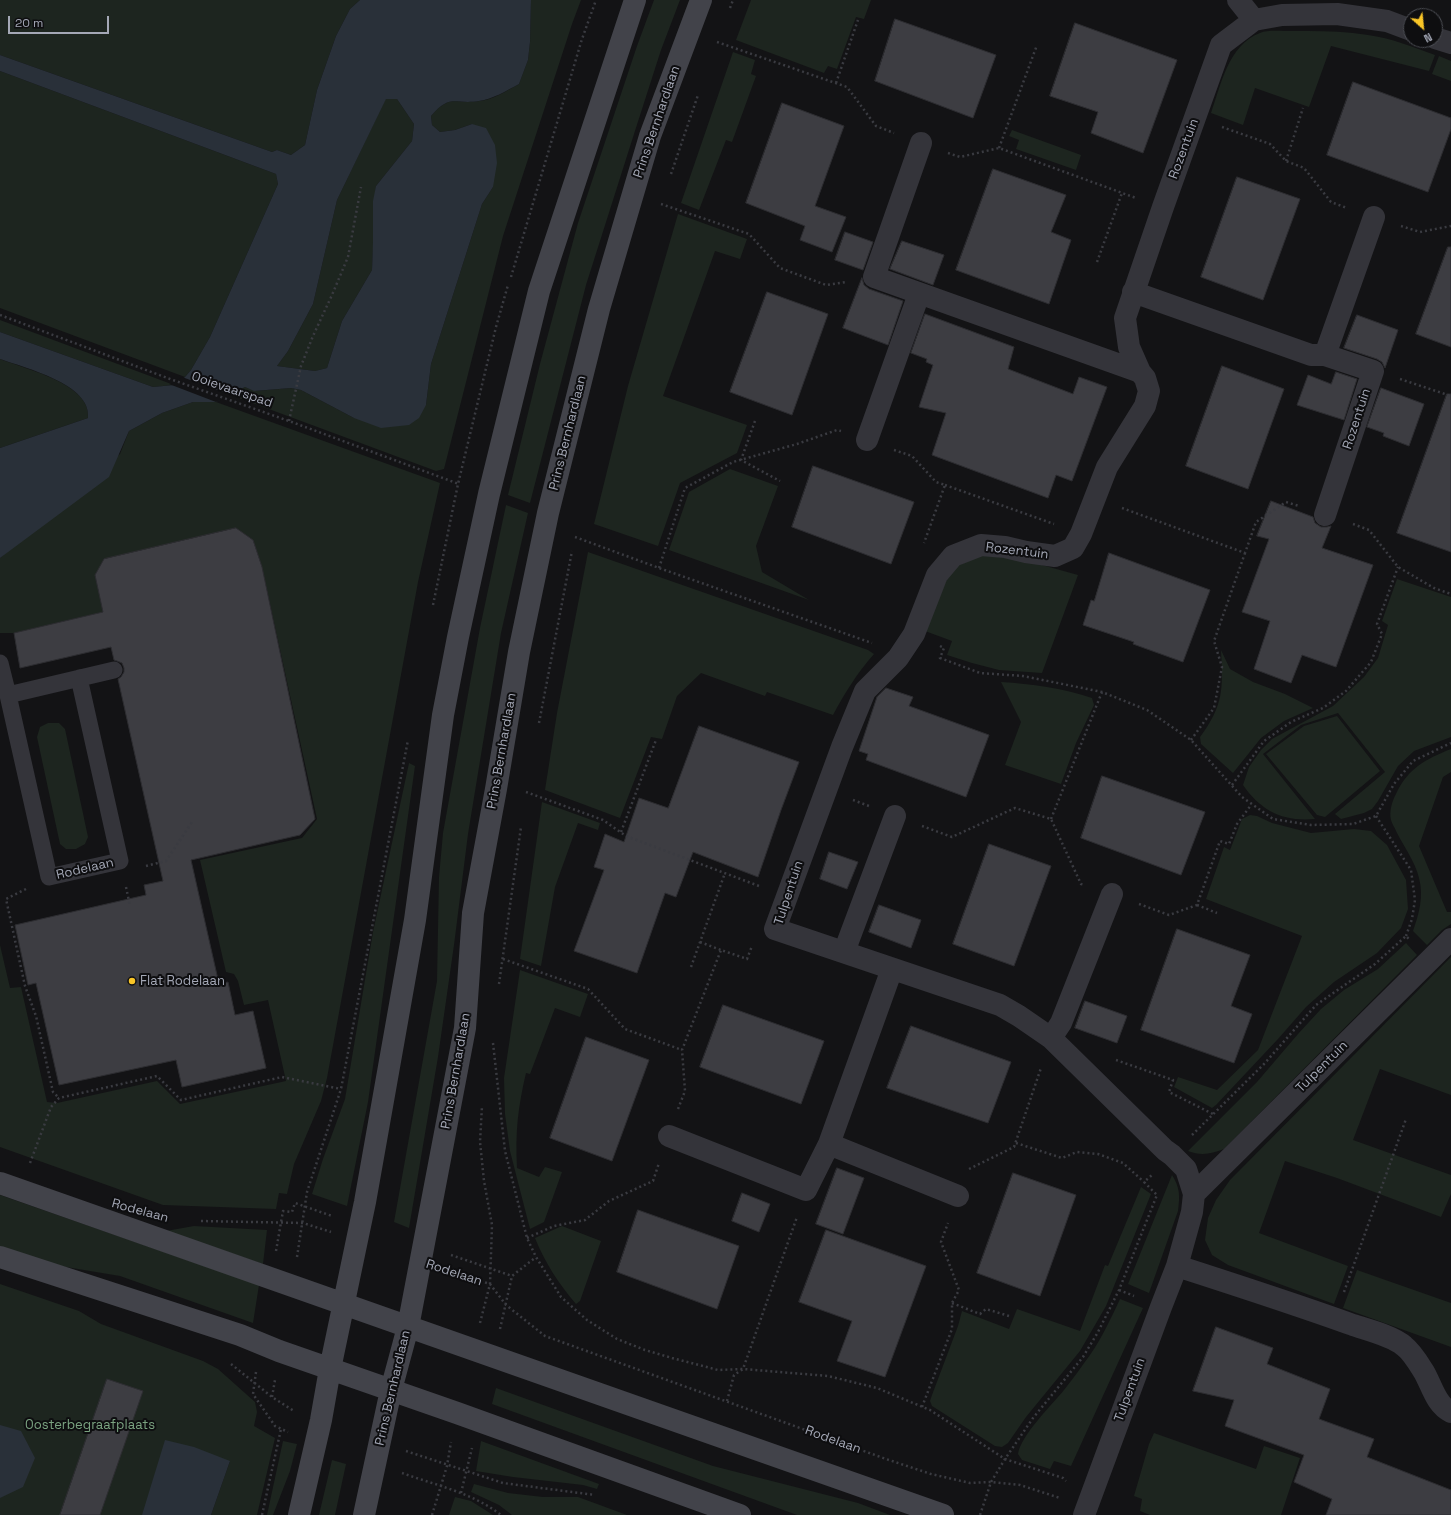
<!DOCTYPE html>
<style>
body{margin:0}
#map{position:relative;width:1451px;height:1515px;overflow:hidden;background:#131315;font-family:"Space Grotesk",sans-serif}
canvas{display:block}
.north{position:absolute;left:1403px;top:8px;width:40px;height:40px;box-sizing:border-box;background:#0e0e10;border:1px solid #4a4c52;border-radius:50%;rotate:153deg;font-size:11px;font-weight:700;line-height:16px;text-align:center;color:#a4a8b6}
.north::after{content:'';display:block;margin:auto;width:14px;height:18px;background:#f9c527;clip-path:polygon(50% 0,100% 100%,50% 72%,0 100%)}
.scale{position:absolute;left:8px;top:16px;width:101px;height:18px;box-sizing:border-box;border:2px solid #a4a8b6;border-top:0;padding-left:5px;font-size:12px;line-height:14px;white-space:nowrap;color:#a4a8b6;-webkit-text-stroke:3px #0e0e10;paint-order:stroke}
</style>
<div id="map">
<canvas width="1451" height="1515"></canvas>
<div class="north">N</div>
<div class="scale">20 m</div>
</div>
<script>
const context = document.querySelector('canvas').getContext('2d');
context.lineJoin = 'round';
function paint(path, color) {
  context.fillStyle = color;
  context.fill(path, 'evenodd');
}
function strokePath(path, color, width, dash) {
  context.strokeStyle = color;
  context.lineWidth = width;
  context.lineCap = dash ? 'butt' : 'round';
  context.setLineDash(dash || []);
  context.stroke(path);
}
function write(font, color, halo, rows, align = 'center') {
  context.font = font + ' "Space Grotesk",sans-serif';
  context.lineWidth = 4;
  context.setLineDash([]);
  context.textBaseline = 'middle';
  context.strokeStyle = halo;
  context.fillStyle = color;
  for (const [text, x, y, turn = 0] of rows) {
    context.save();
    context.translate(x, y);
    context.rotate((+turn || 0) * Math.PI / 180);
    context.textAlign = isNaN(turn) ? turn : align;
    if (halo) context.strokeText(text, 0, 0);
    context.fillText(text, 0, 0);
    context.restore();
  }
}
const green = new Path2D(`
 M0 0H360L350 9 336 36 317 90 305 145 291 155 277 150 272 152 0 55Z
 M531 0H581L572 24 503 236 444 469 436 471 231 395 245 387 255 391 291 388 301 390 354 418 426 405 431 364 482 204 493 187 472 124 455 130 440 132 432 125 431 116C451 93 454 105 479 101 493 100 506 91 519 84L528 60 530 42Z
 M654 0H680L661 50 634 134 586 285 530 503 508 495 540 364 578 223 637 46Z
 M751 0H871L864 19 856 17 837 69 828 66 824 73 736 40Z
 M1284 31C1312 31 1340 30 1368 35 1391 38 1413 47 1435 55L1429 71 1331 46 1309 107 1255 88 1243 125 1211 113C1221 85 1228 45 1260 33 1267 30 1277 31 1284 31Z
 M733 52 755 60 751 74 756 76 732 142 726 140 699 210 681 203Z
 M1439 56 1451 61V81L1432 74Z
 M0 71 276 174 278 184 210 337 191 370 185 377 0 308Z
 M386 98 397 99 414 124 412 141 376 186 372 270 342 321 327 368 315 371 277 366 288 351 313 304 337 200Z
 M1012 130 1081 155 1076 170 1016 149 1019 140 1009 136Z
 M678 214 747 239 740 259 715 251 663 396 747 425 737 453 680 483 658 546 594 524 628 386Z
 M0 320 174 385 153 387 0 332Z
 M0 359C25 369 92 384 88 418L0 448Z
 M193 402H216L440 483 418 582 327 1078 321 1101 294 1164 287 1194 279 1193 276 1209 163 1205 0 1147V945L10 988 21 987 47 1102 57 1103 157 1081 180 1104 286 1081 268 1000 244 1005 238 981 234 974 226 972 200 860 302 838 317 819 262 567 253 540 236 528 104 559 95 575 103 612 14 633H0V558L120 454 129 431 162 413Z
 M730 469 778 486 756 546 762 572 809 600 669 550 689 492Z
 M506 505 528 513 501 633 468 834 454 945 438 1057 409 1228 394 1222 437 981 439 877 443 833 480 628Z
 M588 552 868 650 874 654C857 673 845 693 833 715L767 692 765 696 701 673 677 696 662 739 651 737 620 818 545 790 557 713Z
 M981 555 1024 560 1078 575 1042 673 999 670 972 663 947 655 952 641 925 631 951 569Z
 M1397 579 1451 597V737L1414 751 1398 766 1378 801 1372 809 1364 813 1341 819 1335 814 1385 772 1338 713 1301 725 1263 754 1315 819C1283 822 1261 811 1243 785L1249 767 1261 750 1272 739 1333 706 1364 677 1378 658 1388 625 1382 621Z
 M1221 650 1230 669 1253 682 1285 694 1313 708 1284 721 1261 738 1233 773 1201 744 1200 737C1224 705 1223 688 1221 650Z
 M1001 682C1032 684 1062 688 1092 698L1094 705 1076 743 1061 784 1005 765 1021 722Z
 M1337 716 1380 771 1325 817 1317 815 1266 754 1304 726Z
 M48 723H59L65 729 88 837 85 844 76 849H66L60 844 37 737 40 727Z
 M1451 749V772L1443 777 1419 846 1447 912H1451V924L1442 930 1427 945 1413 931C1419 914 1424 896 1419 878 1415 861 1404 847 1396 831 1395 828 1392 824 1391 820 1389 812 1392 801 1396 794 1408 768 1426 759 1451 749Z
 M409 763 415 766 368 1102 347 1206 312 1194 323 1159 345 1099 373 932Z
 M542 802 600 823 598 830 578 823 555 887 541 966 520 959Z
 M1250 815 1257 816 1272 823 1311 833 1354 829 1371 831 1387 845 1406 880 1408 909 1401 928 1377 953 1334 982 1306 1007 1278 1039 1216 1105 1212 1108 1174 1087 1178 1077 1217 1090 1258 1050 1302 936 1206 899 1224 847 1230 850 1242 819Z
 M1406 943 1417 955 1224 1149C1211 1154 1201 1156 1188 1151L1257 1082 1298 1034 1321 1009 1344 990 1378 969Z
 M1451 957V1095L1380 1069 1353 1140 1451 1175V1194L1441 1217 1337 1178 1285 1161 1259 1233 1348 1266 1334 1304 1228 1265 1212 1255 1205 1240 1208 1218 1216 1200 1230 1180Z
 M520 970 588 994 580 1017 555 1008 530 1074 526 1073C518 1107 515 1132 517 1168L539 1177 545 1167 562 1172 544 1222 530 1229 510 1151 505 1114 504 1078Z
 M1172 1175C1180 1188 1180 1195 1178 1211L1149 1293 1128 1284Z
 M1141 1187 1151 1194 1106 1306 1080 1351 1026 1417 1008 1443 1002 1447 995 1446 932 1406 930 1401 932 1395 958 1326 962 1311 1009 1329 1017 1309 1080 1331 1105 1265 1108 1266Z
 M0 1195 259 1285 253 1323 120 1276 48 1264 0 1247Z
 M194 1226 267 1230 263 1264 166 1231Z
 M562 1226 601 1241 580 1301 576 1304C559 1284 545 1263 535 1238Z
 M1357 1270 1451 1303V1347L1343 1308Z
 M0 1284 79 1311 101 1324 203 1361 218 1369 255 1402 257 1412 254 1426 275 1438 257 1515H211L230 1461 181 1515H0Z
 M1120 1299 1143 1308 1071 1466 1054 1461 1050 1469 1022 1460 1018 1454C1021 1435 1051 1406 1064 1390 1073 1379 1081 1367 1090 1355 1102 1338 1111 1318 1120 1299Z
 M496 1388 713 1466 858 1503 890 1515H797L492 1404Z
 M1154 1433 1256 1469 1264 1446 1300 1458 1281 1515H1150L1140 1511 1142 1499 1134 1496 1149 1444Z
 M283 1441 297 1444 290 1471 273 1515H267Z
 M481 1441 599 1484 597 1489 583 1485 513 1477 476 1471Z
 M332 1460 346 1464 335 1515H319Z
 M474 1484 508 1493 543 1497H578L627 1515H512L499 1505 471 1492Z
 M455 1497 471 1501 493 1515H449Z`);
const water = new Path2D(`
 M360 0H531L530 42 528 60 519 84C506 91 493 99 479 101 454 105 451 93 431 116L432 125 440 132 455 130 472 124 486 128 495 145 497 163 493 187 482 204 431 364 426 405 419 418 409 425 381 428 354 418 301 390 291 388 254 391 245 387 216 402H193L162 413 129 431 109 477 0 558V448L88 418C92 384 25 368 0 359V332L153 387 174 385 185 377 191 370 210 337 278 184 276 174 0 71V55L272 152 277 150 291 155 305 145 317 90 336 36 350 9ZM386 99H397L414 124 412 141 376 186 373 201V242L372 270 342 321 327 368 315 371 277 366 288 351 313 304 337 200Z
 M0 1425 21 1431 35 1458 23 1487 0 1498Z
 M165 1440 194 1447 230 1461 211 1515H142Z`);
const pier = new Path2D(`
 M182 377 231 395 216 402 169 384 173 383Z`);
const building = new Path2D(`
 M895 19 996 55 973 118 875 81Z
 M1075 23 1177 60 1143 153 1091 133 1098 112 1050 96Z
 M1353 82 1451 118V129L1428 192 1327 155Z
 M782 103 844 126 815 206 846 217 832 252 800 240 805 226 746 203Z
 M993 169 1066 195 1051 232 1071 240 1049 304 956 270Z
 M1237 177 1300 199 1263 300 1201 277Z
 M845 232 873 242 863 270 835 260Z
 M902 241 944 255 933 285 890 269Z
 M1448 247H1451V347L1416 334Z
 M862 278 864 285 869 289 903 301 888 345 843 328Z
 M767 292 828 314 792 415 730 392Z
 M925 314 1014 347 1008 369 1073 394 1079 377 1107 387 1072 481 1056 475 1048 498 932 455 946 413 919 407 933 365 926 362 927 359 911 353Z
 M1357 315 1398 330 1385 368 1382 362 1377 359 1344 348Z
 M1222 366 1284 389 1248 489 1186 466Z
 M1336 372 1357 379 1344 420 1297 405 1308 375 1331 384Z
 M1381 388 1424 404 1409 446 1383 436 1384 433 1367 427Z
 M1447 394H1451V552L1397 533Z
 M813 466 914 502 891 564 792 527Z
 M1271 501 1313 517 1315 523 1321 527H1327L1331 526 1322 548 1373 565 1336 667 1302 655 1291 683 1254 669 1270 621 1242 612 1269 539 1257 536Z
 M236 528 253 540 262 567 315 819 300 835 191 860 219 984 228 982 235 1015 253 1011 266 1068 182 1087 176 1060 59 1085 36 983 28 985 15 925 146 895 144 885 163 881 118 679 121 677 124 672V668L122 663 117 661 114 660 111 647 20 668 14 633 103 612 95 575 104 559Z
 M1109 553 1210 590 1183 662 1133 644 1134 642 1083 625 1091 600 1094 601Z
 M886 688 913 697 909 706 989 735 966 797 866 760 868 754 859 751 877 697Z
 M699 726 799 762 781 810 758 877 693 852 676 897 665 893 637 973 574 951 604 870 594 867 605 834 624 842 639 798 668 808Z
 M1102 776 1205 812 1181 875 1081 838Z
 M989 844 1051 866 1014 966 953 944Z
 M829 852 858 862 847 889 820 879Z
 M879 905 921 920 911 948 869 932Z
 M1177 929 1250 955 1231 1006 1252 1014 1234 1063 1141 1030Z
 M1085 1001 1127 1016 1117 1043 1075 1028Z
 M723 1005 824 1041 801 1104 700 1067Z
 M911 1026 1011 1062 988 1123 887 1088Z
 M586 1037 649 1060 612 1161 550 1138Z
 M837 1168 864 1178 843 1234 816 1224Z
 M1013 1173 1076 1195 1040 1296 977 1273Z
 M742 1193 770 1204 759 1232 732 1221Z
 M638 1210 739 1246 717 1309 617 1272Z
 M826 1230 926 1266 885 1377 837 1361 852 1321 799 1302Z
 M1216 1327 1273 1348 1267 1364 1330 1389 1319 1419 1374 1439 1367 1457 1451 1490V1515H1326L1332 1499 1294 1482 1304 1455 1225 1426 1234 1400 1193 1391Z
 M107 1379 143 1391 100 1515H60Z`);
const path = new Path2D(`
 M730 8 733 0
 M717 42 847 87 876 126 894 133
 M836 83 858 20
 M1222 127 1270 144 1286 161 1304 168 1331 202 1347 208
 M999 148 1037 45
 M948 153 960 157 999 148 1136 198
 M1286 161 1303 108
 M671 174 698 95
 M661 204 749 234 780 268 826 285 846 282
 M1401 226 1420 232 1451 226
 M1097 262 1122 193
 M511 277 582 39 596 0
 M0 315 170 379 289 421 459 484
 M1400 379 1451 396
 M289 421 301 366 313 336 332 295 348 257 361 187
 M755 421 741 460 780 481
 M894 450 912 456 936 482 945 485 924 543
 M945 485 1054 524
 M1122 508 1245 553 1256 522 1286 502 1299 506
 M1353 524 1369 530 1398 567 1434 588 1451 594
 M575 537 659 568 872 643
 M659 568 685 488 733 462 797 444 837 430 841 431
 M433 605 458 484 496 327 508 285
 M940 646 944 648 940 658 980 673 1023 676 1102 692 1147 710 1191 740 1242 797 1273 819 1311 825 1353 824 1376 816 1394 784 1413 761 1451 743
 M539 723 572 551
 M1191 740 1214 708 1222 667 1214 641 1245 553
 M1232 785 1264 741 1291 722 1323 708 1346 691 1371 662 1382 634 1377 624 1398 567
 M526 792 603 820 626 836 759 886
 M853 800 869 806
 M1376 816 1411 870 1415 900 1412 919 1406 936
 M1051 819 1102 692
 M922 826 952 837 1015 808 1051 819 1081 884 1085 885
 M621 832 656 740
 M146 866 166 861 192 822
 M126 887 130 906
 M26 889 6 899 25 986 36 1016 53 1092 59 1098
 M1139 904 1169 915 1197 905 1220 841 1229 844 1237 824 1251 805
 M1197 905 1217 913
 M700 942 721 950
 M503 959 588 989 625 1029 682 1050
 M691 967 725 873
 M499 984 521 827
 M493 1043 505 1151 527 1238 536 1257 561 1297 587 1320 617 1339 645 1350 672 1358 718 1370 743 1369 828 1376 877 1388 930 1410 1005 1459 1063 1478 1066 1481
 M1116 1060 1173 1080 1169 1092 1213 1114
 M678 1109 685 1091 682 1050 721 950 747 959 752 946
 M1192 1135 1264 1064 1316 1005 1375 964 1406 936 1410 940
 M1016 1143 1062 1158 1077 1152 1098 1154 1123 1163 1144 1182
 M30 1163 51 1107 59 1098 157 1076 181 1100 282 1077 341 1089
 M969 1169 1014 1147 1041 1068
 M201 1221 303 1223 331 1232
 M527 1238 554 1226 585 1220 609 1201 653 1181 659 1163
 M276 1251 283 1211 292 1212 295 1203 332 1216
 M451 1255 512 1276 536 1257
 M297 1257 307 1192 341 1089 408 740
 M447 1270 490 1284 506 1305 545 1336 886 1459 931 1474 970 1483 991 1482 1020 1485 1060 1498
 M1119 1290 1134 1296
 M1344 1292 1406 1119
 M952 1303 980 1314 986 1309 1009 1316
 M480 1323 490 1284 492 1225 484 1181 480 1142 482 1106
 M500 1329 512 1276
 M231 1364 272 1397 294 1411
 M256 1372 253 1394 275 1426 288 1432
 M272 1397 275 1380
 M727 1401 734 1375 743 1369 797 1217
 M922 1407 952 1329V1303L959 1290 941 1242 948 1223
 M406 1451 503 1483 595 1495
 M402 1473C435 1485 473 1493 501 1515
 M461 1493 472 1448
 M262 1515 281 1429
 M432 1515 447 1466 451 1442
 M980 1515 991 1482 1005 1459 1033 1418 1083 1357 1098 1332 1119 1290 1157 1195 1144 1182 1152 1175`);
const lane = new Path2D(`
 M0 663 8 695 114 670
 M8 695 49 877 120 861 79 678`);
const street = new Path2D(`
 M1238 0 1254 20
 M1435 38 1451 43
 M921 143 874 277 1140 372
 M1133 292 1311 355H1325L1373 371 1325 515
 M1325 355 1374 217
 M867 440 919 294
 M844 952 895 816
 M1051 1038 1061 1023 1112 894
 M669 1136 806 1190 829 1144 892 969
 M829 1144 958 1196
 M1194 1194 1451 939
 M1177 1266C1236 1285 1295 1304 1353 1325 1368 1330 1393 1336 1404 1346 1412 1352 1419 1364 1424 1372 1432 1386 1436 1405 1451 1412
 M1084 1515 1161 1307 1177 1266 1192 1212 1194 1194 1186 1169 1172 1155 1165 1150 1051 1038 1019 1016 1000 1005 775 929 842 747 865 691 898 658 914 634 937 575 953 556 981 545 1005 547 1026 552 1055 556 1073 548 1081 534 1107 467 1145 406 1149 391 1145 378 1140 372 1129 347 1125 318 1163 207 1221 45 1254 20 1282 15 1337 14 1387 21 1411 30`);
const secondary = new Path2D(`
 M0 1183 943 1515
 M0 1257 240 1335 279 1351 457 1413 740 1515
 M299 1515 321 1420 330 1369 365 1202 415 920 443 715 458 637 489 494 539 291 635 0
 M364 1515 391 1390 408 1327 465 1028 473 913 496 789 519 652 548 513 599 309 650 136 701 0`);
const markers = [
 [132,981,4,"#f9c527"]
];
const streetNames = [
 ["Prins Bernhardlaan",657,122,-71],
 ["Rozentuin",1184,149,-70],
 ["Ooievaarspad",232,390,19],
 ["Rozentuin",1357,419,-72],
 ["Prins Bernhardlaan",568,433,-76],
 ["Rozentuin",1017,551,7],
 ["Prins Bernhardlaan",502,751,-80],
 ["Rodelaan",85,869,-13],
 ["Tulpentuin",789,893,-72],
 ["Tulpentuin",1322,1067,-45],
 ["Prins Bernhardlaan",456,1071,-80],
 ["Rodelaan",140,1211,15],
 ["Rodelaan",454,1273,18],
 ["Prins Bernhardlaan",393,1388,-77],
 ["Tulpentuin",1130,1390,-70],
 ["Rodelaan",833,1440,20]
];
const poiNames = [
 ["Flat Rodelaan",140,981]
];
const parkNames = [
 ["Oosterbegraafplaats",90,1425]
];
paint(green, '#1d251f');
paint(water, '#293039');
paint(pier, '#131315');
paint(building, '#3d3d42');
strokePath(building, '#2d2d31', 1);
strokePath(path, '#3a3b41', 2.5, [2, 3]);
strokePath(lane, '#34343a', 17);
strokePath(street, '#34343a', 22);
strokePath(secondary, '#42434a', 22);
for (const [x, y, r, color] of markers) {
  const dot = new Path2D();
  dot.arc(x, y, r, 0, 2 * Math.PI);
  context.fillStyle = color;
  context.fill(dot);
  strokePath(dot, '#0e0e10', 1.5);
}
write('13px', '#a4a8b6', '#0e0e10', streetNames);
write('13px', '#a4a8b6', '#0e0e10', poiNames, 'left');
write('13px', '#7aa280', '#0e0e10', parkNames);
</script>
